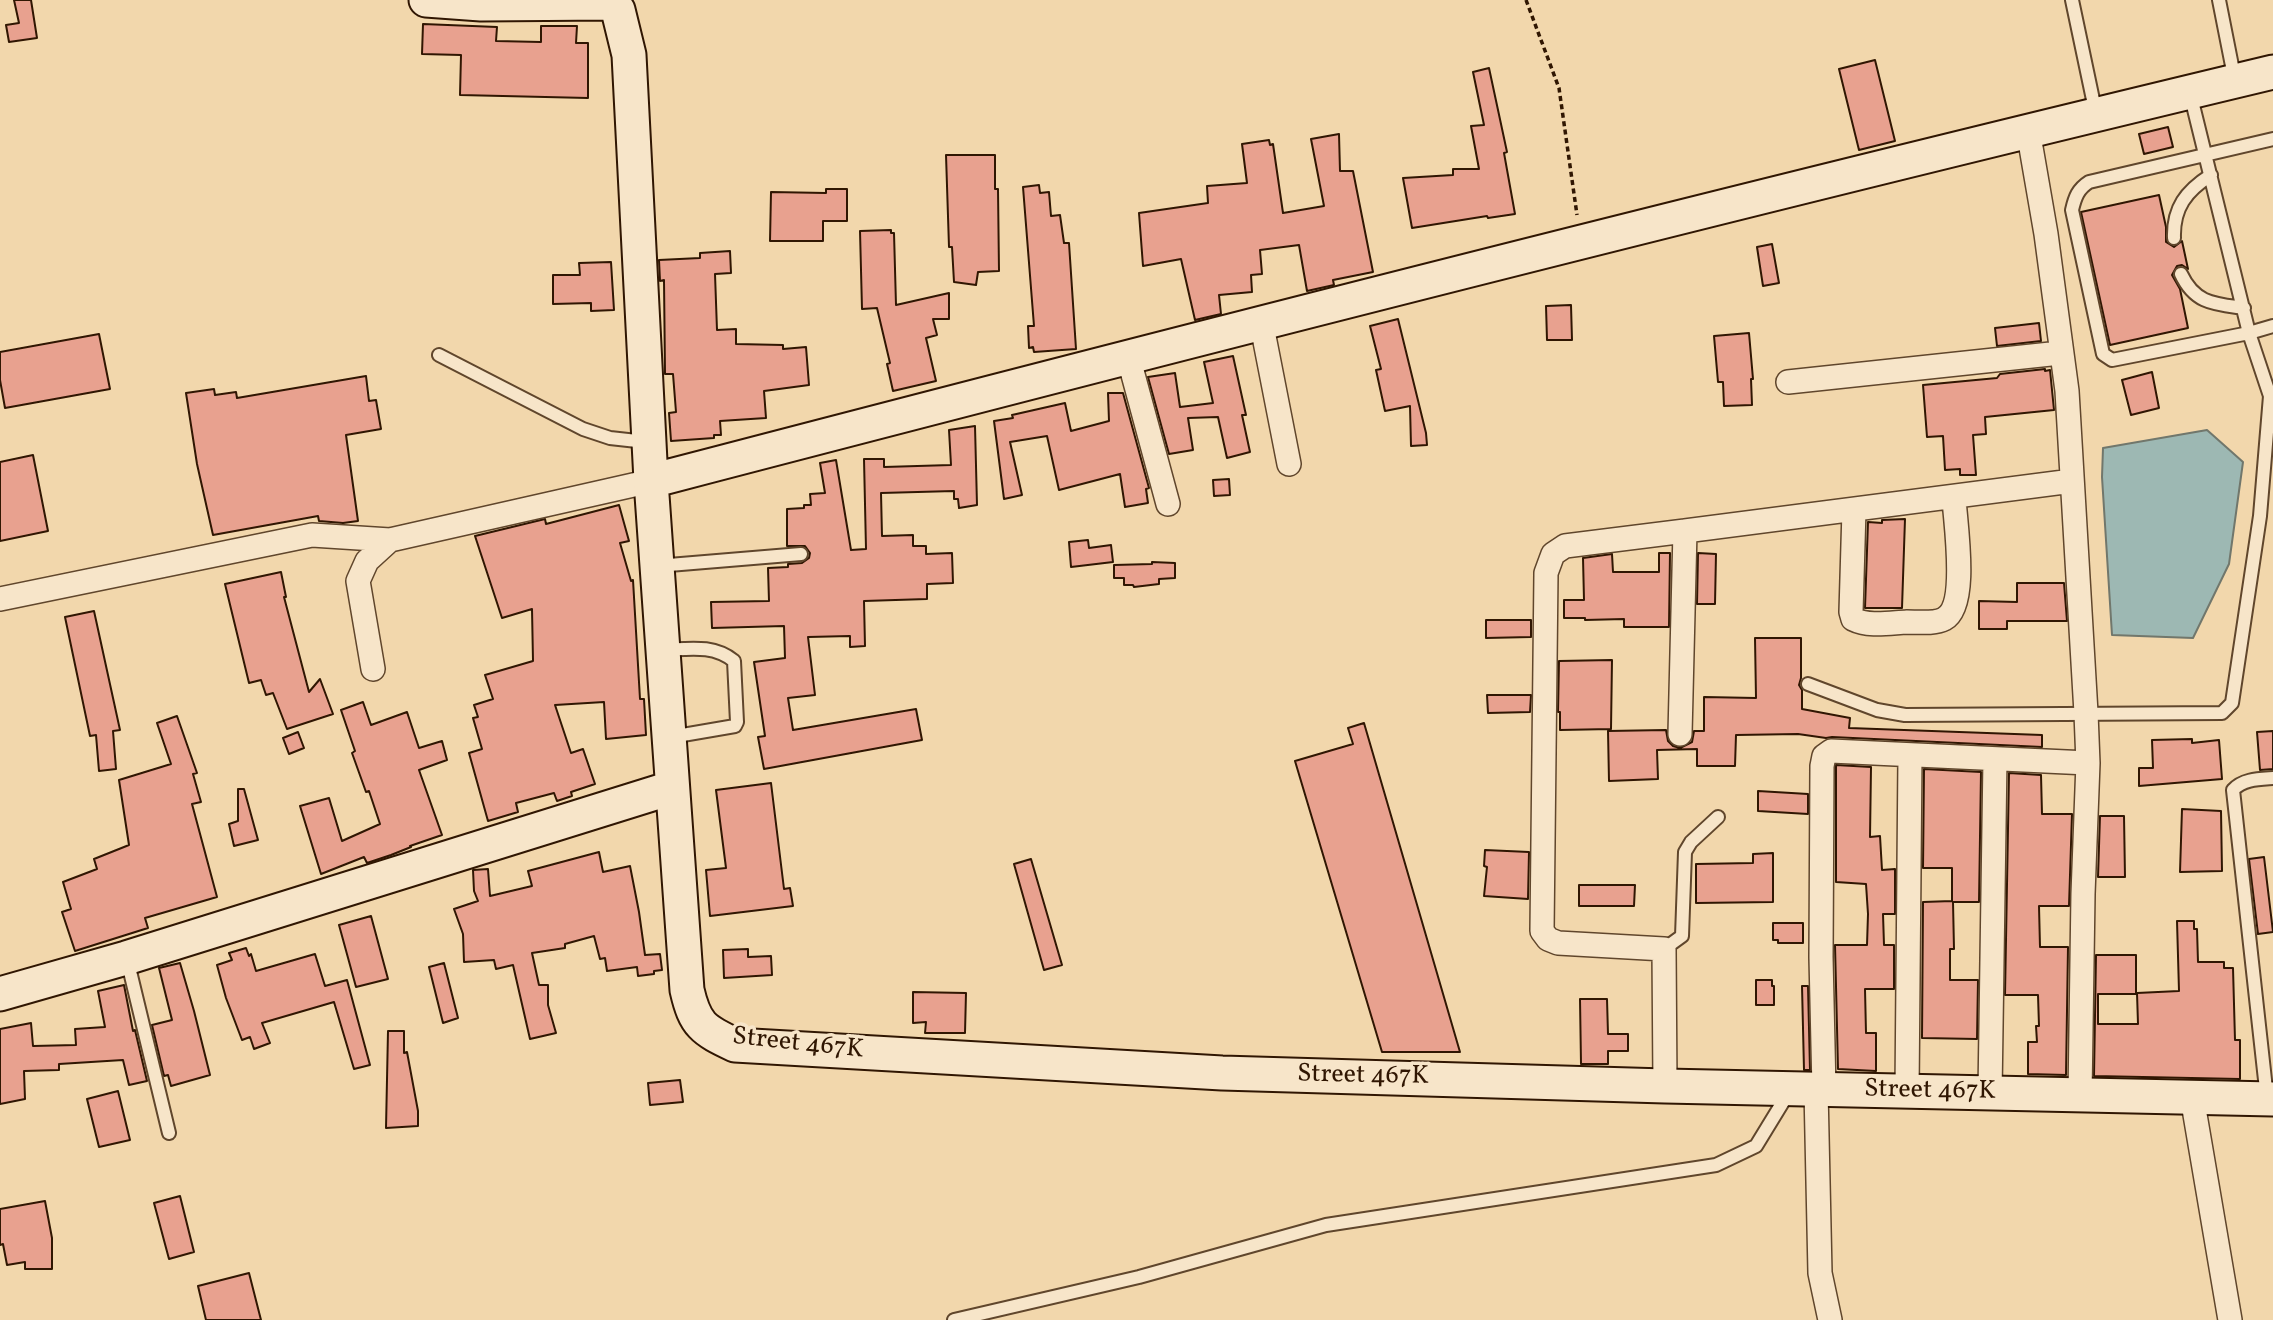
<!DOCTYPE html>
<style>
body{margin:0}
canvas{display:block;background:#f2d7ac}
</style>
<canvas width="2273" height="1320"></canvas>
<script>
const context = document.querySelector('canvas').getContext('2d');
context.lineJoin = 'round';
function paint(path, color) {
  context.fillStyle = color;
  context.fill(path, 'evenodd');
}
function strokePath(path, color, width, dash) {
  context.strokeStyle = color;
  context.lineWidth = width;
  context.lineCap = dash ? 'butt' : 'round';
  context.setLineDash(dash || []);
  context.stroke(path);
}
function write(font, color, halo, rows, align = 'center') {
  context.font = font + ' Vollkorn,serif';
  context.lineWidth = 7;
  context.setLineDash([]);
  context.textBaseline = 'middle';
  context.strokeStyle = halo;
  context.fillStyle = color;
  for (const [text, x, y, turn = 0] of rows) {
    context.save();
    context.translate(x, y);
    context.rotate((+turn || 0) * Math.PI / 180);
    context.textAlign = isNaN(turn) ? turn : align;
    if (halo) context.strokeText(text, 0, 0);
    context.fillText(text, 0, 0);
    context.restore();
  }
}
const water = new Path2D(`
 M2207 430 2243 462 2229 564 2193 638 2112 635 2102 477 2103 448Z`);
const building = new Path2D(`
 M14 0H31L37 38 9 42 6 25 19 23Z
 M423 24 497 27 496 41 541 42V26H577L576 43H588V98L460 95 461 55 422 54Z
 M1875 60 1895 141 1859 150 1839 69Z
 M1489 68 1507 152 1504 153 1515 214 1488 218 1487 216 1412 228 1403 178 1453 175V169H1479L1471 126 1484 125 1473 72Z
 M2168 127 2173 147 2144 154 2139 134Z
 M1339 134 1340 171H1353L1373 272 1333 280 1334 285 1307 291 1299 245 1260 250 1262 274 1251 275 1252 292 1219 295 1221 314 1195 320 1181 259 1143 266 1139 213 1208 203 1207 186 1247 183 1242 144 1269 140 1270 145 1273 144 1283 213 1324 206 1311 139Z
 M946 155H995V189H998L999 271 978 272 976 285 954 282 952 247H949Z
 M1039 185 1040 193 1049 192 1051 216 1060 215 1064 243H1069L1076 349 1034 352 1033 347 1029 348 1028 326H1034L1023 187Z
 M826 189H847V221H823V241H770L771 192 826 193Z
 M2159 195 2166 227V242L2174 247 2182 241 2188 269 2182 265 2177 266 2172 275 2180 289 2188 328 2110 345 2081 212Z
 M891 230V233H894L896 305 949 293V319H933L937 335 926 338 936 381 893 391 887 364 890 363 877 308 862 309 860 231Z
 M1772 244 1779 283 1763 286 1757 247Z
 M730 251 731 273 715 274 717 330 736 329V344L783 345V349L806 347 809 385 764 391 766 418 720 421 721 435H714V438L671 441 669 413 676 412 673 374H665L664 280 660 281 659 260 700 258V253Z
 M611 262 614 310 591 311V303L553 304V275H580L579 263Z
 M1571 305 1572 340H1547L1546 306Z
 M1398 319 1426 433 1427 445 1411 446 1410 406 1385 411 1376 370 1381 369 1370 326Z
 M2039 323 2041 341 1997 346 1995 328Z
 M1749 333 1753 379H1751L1752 405 1724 406 1723 382H1718L1714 336Z
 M99 334 110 389 5 408 0 380V352Z
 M1233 356 1246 415H1242L1250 452 1227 458 1218 417 1188 418 1193 450 1169 454 1148 377 1175 373 1180 407 1213 403 1204 362Z
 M2045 369V371L2050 370 2054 410 1985 417 1986 434 1973 435 1976 475H1960V469L1945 470 1943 436 1927 437 1923 385 1997 378 2000 374Z
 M2152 372 2159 408 2131 415 2122 380Z
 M366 376 369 401 376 400 381 429 346 435 358 521 343 523 319 521 318 516 213 535 197 464 186 393 214 389 215 395 236 392 237 398Z
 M1108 393H1123L1149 488 1146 489 1148 503 1125 507 1120 474 1059 490 1047 436 1010 442 1022 495 1004 499 994 421 1013 418 1012 415 1065 403 1071 431 1109 421Z
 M975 426 977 505 959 508 958 499H954V491L881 493 882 536 913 535V546H926V554L952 553 953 583 927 584V599L864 601 865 646 850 647V636L808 637 815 695 788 698 793 730 916 709 922 740 764 769 758 737 765 736 754 662 785 658 784 626 712 628 711 602 769 601 768 568 788 567V564L802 563 809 558 810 553 805 546H787V509L804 508V505H811L810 494 825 493 820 463 836 460 851 550 866 549 864 459H884V467L951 465 949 430Z
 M33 455 48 531 0 541V462Z
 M1229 479 1230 495 1214 496 1213 480Z
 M619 505 629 541 620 543 631 581 633 580 640 699H644L646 735 606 739 604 702 555 705 571 753 583 749 595 784 571 792 572 796 557 801 554 793 516 803 518 812 488 821 469 753 482 749 473 718 478 717 474 705 493 699 485 675 533 661 532 609 502 618 475 536 545 519 546 524Z
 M1905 519 1902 608H1865L1868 522 1882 523V520Z
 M1088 540 1089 548 1111 545 1113 562 1071 567 1069 542Z
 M1659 553H1670L1669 627H1624V619L1585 620V618H1564V600H1584L1583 558 1612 554 1613 572H1659Z
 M1698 553 1716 554 1715 604H1697Z
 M1152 562 1175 563V578L1159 579V584L1134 587 1133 585H1124V578H1114V565L1152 564Z
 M281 572 286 597H284L309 692 320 679 333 714 287 729 273 693 266 695 261 680 249 683 225 584Z
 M2017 583H2064L2067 621H2007V629H1979V601L2017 602Z
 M94 611 120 730 113 731 116 769 99 771 96 735 90 736 65 617Z
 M1486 620H1531V637L1486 638Z
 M1755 638H1801V678L1799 685 1802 690V709L1850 718 1849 728 2042 735V747L1832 737 1826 738 1798 734 1736 735 1735 766H1697V749L1657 750 1658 779 1609 781 1608 731 1666 730 1668 741 1673 746 1680 748 1692 742 1694 731H1704V697L1756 698Z
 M1612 660 1611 729 1560 730V712H1558L1559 661Z
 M1487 695H1531L1530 712 1488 713Z
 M363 702 371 725 407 712 419 748 442 741 447 760 419 770 442 835 410 846 411 847 391 855 367 863 364 857 321 874 300 806 329 798 342 841 380 824 369 791 366 792 352 753 355 751 341 710Z
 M177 716 197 773 193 774 201 802 192 804 217 897 145 918 148 928 75 951 62 912 71 909 63 882 97 869 94 859 129 845 119 780 171 764 157 723Z
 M1364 723 1460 1052H1382L1295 761 1353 744 1348 728Z
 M2273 731V769L2260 770 2257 732Z
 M298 732 304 748 289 754 283 738Z
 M2192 739V743L2219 740 2222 779 2139 786V768H2153L2152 740Z
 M1836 765 1871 767 1870 837 1880 836 1882 870 1895 869V914H1883L1884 945H1894V989H1865L1866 1033H1876V1071L1838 1069 1835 945H1867L1868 914 1866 884 1836 882Z
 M1924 769 1981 772 1979 902H1953L1954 949H1950V980H1978L1977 1039 1922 1038 1923 902 1952 901V868H1923Z
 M2009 773 2041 775 2042 814H2072L2069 906H2039L2040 947H2068L2066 1075 2028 1074V1042H2037L2036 1026H2039L2038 995H2005Z
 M771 783 784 889 790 888 793 906 710 916 706 870 726 868 716 790Z
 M238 789H244L258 840 234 846 229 824 238 821Z
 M1758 791 1808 794V814L1758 811Z
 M2182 809 2221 811 2222 871 2180 872Z
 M2100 816H2124L2125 877H2098Z
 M1485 850 1529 852 1528 899 1484 896 1487 867 1484 866Z
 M599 852 603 872 630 866 639 912 645 955 660 954 662 970 654 971V974L638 976 637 967 607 971 605 958 600 959 594 936 565 944V948L532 953 539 985H548V1005L556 1033 530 1039 513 965 496 969 494 960 464 962 463 934 454 909 478 901 474 891 473 870 488 869 490 896 532 886 528 871Z
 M1773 853V902L1696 903V864L1753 863V854Z
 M2264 857 2273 932 2258 934 2249 859Z
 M1031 859 1062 965 1044 970 1014 864Z
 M1579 885H1635L1634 906H1579Z
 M371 916 388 979 356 987 339 925Z
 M2177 921H2194V929H2197L2198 962H2224V968H2233L2235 1040H2240V1079L2094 1076 2096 955H2136V994H2098V1024H2138L2137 993 2179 991Z
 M1773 923H1803V943H1778V940H1773Z
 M246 948 249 956 251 954 256 971 315 954 325 986 347 980 370 1065 354 1069 334 1002 262 1023 270 1043 254 1049 250 1037 242 1040 226 998 217 965 232 960 229 953Z
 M748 949V957L771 956 772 975 724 978 723 950Z
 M180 963 194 1011 210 1075 171 1086 168 1075 164 1076 152 1025 172 1020 159 968Z
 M444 963 458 1018 443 1023 429 967Z
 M1756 980H1772V986H1774V1005H1756Z
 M124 985 133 1031 135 1030 147 1081 129 1085 123 1060 59 1064V1070L24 1071 25 1099 0 1104V1029L31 1023 33 1046 76 1045 75 1029 105 1027 98 991Z
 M1802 986H1808L1810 1070H1804Z
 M913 992 966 993 965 1033H925L926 1022 913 1023Z
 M1580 999H1607L1608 1034H1628V1051H1608V1064H1581Z
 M388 1031H404V1053L407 1052 418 1111V1126L386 1128Z
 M680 1080 683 1102 650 1105 648 1083Z
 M118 1091 130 1140 99 1147 87 1099Z
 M180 1196 194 1252 169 1259 154 1203Z
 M45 1201 52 1238V1269H25V1262L7 1265 3 1244 0 1245V1209Z
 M249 1273 261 1320H206L198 1286Z`);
const path = new Path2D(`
 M1526 0 1559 88 1577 215`);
const lane = new Path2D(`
 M2072 0 2096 114
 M2219 0 2235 81
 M2273 139 2089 182C2078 189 2075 197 2072 210L2103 354 2112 360 2249 333 2273 326
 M2174 238C2173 208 2186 191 2211 175
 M2181 274C2195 304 2215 304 2244 308
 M439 355 583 429 610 438 646 442
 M657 566 801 554
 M663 650C689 649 713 644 734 661L737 722 735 726 671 737
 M1808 684 1877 710 1905 715 2222 713 2232 703 2260 516 2270 396 2249 333 2190 93
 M1664 949 1682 936 1685 852 1691 842 1718 817
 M127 959 169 1133
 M2267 1098 2233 790C2243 779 2259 779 2273 778
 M954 1320 1139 1277 1326 1225 1716 1165 1756 1146 1789 1092`);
const street = new Path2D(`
 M2028 130 2046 234 2067 391 2086 713 2088 763 2083 894 2080 1096
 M1261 321 1289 464
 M1128 356 1168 504
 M1788 382 2060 353
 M1854 510 1851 612 1853 619C1869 627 1889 623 1907 622 1917 622 1935 624 1944 619 1969 606 1955 522 1954 498
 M1685 531 2072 481
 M0 599 312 535 390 540 651 481
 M373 669 358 581 367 561 390 540
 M1665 1086 1664 949 1558 943 1548 939 1542 931 1546 573 1553 554 1565 546 1685 531 1680 734
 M1816 1090 1820 1273 1830 1320
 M1824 1090 1821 957 1822 766 1824 756 1831 751 2088 763
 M1907 1091 1910 756
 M1990 1093 1995 759
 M2192 1097 2230 1320`);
const secondary = new Path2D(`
 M426 0 481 4 610 3 618 10 629 55 651 481 687 990C695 1025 703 1030 735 1045L1222 1073 1665 1086 2273 1099
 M651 481C1190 340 1730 202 2273 72
 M0 994 126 958 671 788`);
const streetNames = [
 ["Street 467K",798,1045,6],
 ["Street 467K",1363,1077,1],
 ["Street 467K",1930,1092,1]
];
paint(water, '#9db8b3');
strokePath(water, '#71776c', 2);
paint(building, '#e8a18f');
strokePath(building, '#301602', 2);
strokePath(lane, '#60462c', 16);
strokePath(street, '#60462c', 26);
strokePath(secondary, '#301602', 37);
strokePath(path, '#301602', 3.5, [5, 3.5]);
strokePath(lane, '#f7e5c9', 12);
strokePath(street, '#f7e5c9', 23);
strokePath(secondary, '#f7e5c9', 33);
write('26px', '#301602', '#f7e5c9', streetNames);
</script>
